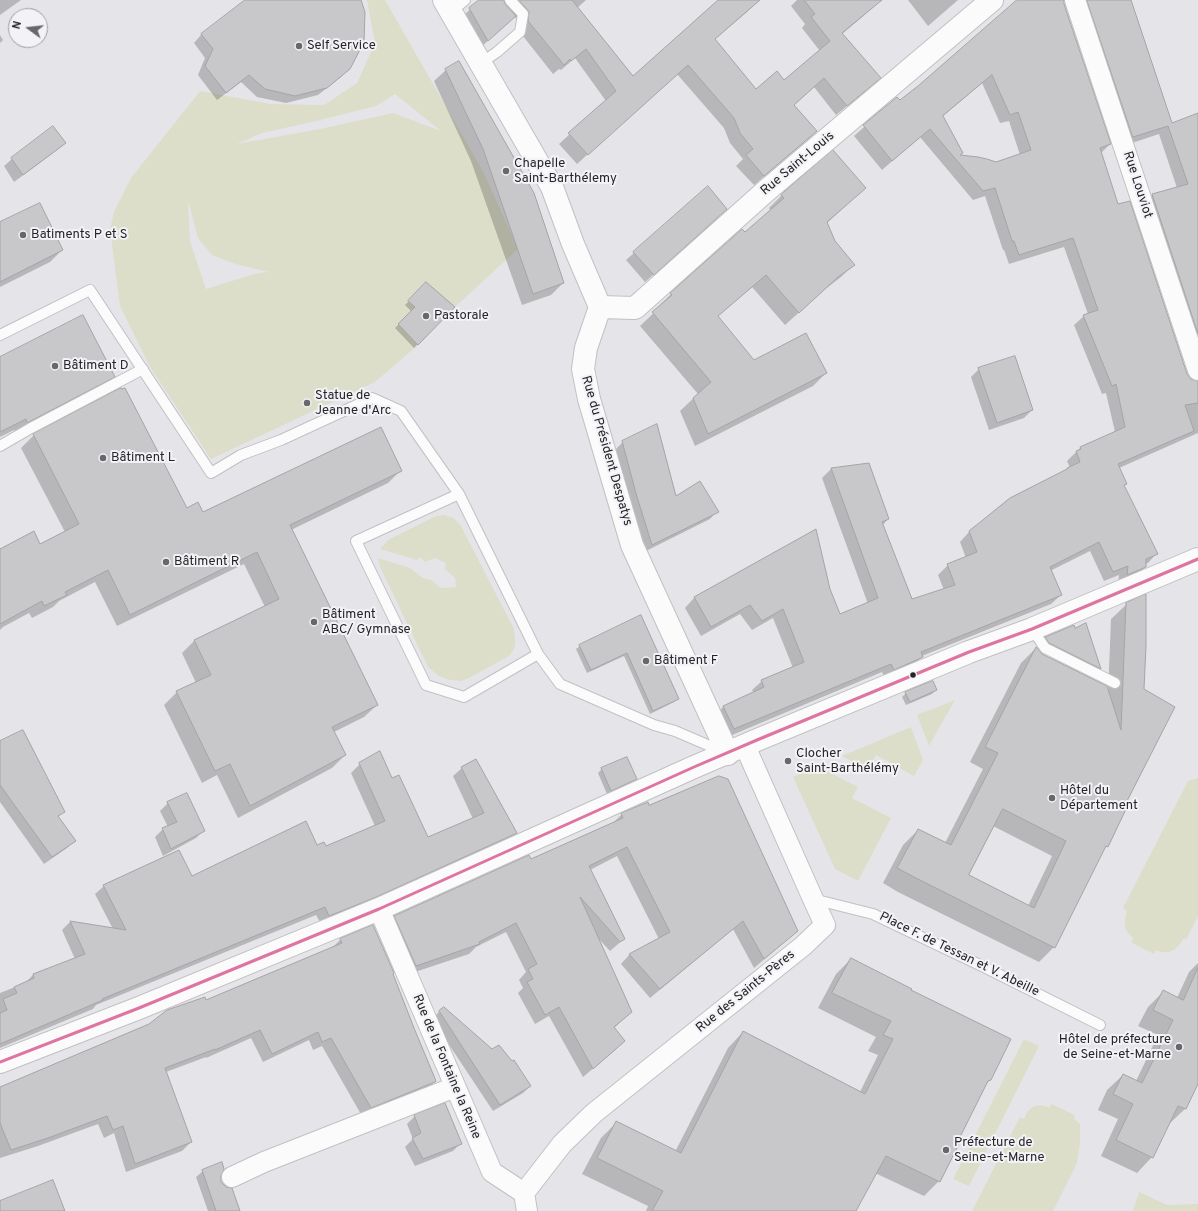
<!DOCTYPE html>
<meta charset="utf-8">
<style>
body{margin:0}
#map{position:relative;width:1198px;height:1211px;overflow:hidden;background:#e5e5e9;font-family:Overpass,sans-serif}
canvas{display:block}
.north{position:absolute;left:8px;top:8px;width:40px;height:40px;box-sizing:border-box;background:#f2f2f7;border:1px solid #a0a0a4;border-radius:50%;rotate:285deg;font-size:11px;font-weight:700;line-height:16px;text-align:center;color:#252527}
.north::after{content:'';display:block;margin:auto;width:14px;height:18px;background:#68686b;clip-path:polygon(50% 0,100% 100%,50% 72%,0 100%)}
</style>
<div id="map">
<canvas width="1198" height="1211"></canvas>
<div class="north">N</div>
</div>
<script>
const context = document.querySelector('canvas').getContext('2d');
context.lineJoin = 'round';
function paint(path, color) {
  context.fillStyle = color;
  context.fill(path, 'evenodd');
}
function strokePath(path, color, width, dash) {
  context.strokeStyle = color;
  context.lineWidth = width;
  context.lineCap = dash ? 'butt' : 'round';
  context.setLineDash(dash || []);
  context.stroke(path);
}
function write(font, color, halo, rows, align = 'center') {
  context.font = font + ' Overpass,sans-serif';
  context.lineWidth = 4;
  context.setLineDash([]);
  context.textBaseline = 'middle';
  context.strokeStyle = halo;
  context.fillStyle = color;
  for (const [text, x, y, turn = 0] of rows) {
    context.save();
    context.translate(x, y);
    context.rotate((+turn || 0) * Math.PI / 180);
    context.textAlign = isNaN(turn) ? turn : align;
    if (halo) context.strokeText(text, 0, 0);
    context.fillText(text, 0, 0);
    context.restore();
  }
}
const green = new Path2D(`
 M367 0H385L484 173 518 249 455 307 426 283 408 301 415 307 398 324 418 345 375 382 211 459 150 367 120 306 110 229 114 212 131 178 200 91 271 104 324 105 357 83 375 43ZM395 94 441 131 393 113 320 129 237 144 262 133 316 121 376 106ZM188 200 198 238 212 255 236 264 268 272 254 274 206 289 190 241Z
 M444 515 454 518 461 526 514 629C515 642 518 646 509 656L469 678 461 681 450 680 439 676 428 667 380 567 378 558 410 568 423 578 431 580 441 588 456 587 455 578 445 569 446 563 435 558 425 562 420 557 417 560 380 549 388 540 436 516Z
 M955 700 929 746 917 715Z
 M911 727 923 760 914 776 876 755 868 770 842 756Z
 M817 766 858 787 852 798 891 818 858 881 835 869 793 777Z
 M1198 778V916L1186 940 1184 938C1177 950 1169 956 1156 950L1154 954 1132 943 1133 938C1123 929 1124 923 1127 911L1123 908 1188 781Z
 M1024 1039 1039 1046 969 1186 953 1179Z
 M1051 1104 1075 1115 1074 1119 1080 1124V1143L1077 1163 1053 1211H972L1020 1117 1024 1119C1029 1106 1037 1102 1050 1108Z
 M1139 1192 1167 1205 1198 1204V1211H1133Z`);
const shadow = new Path2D(`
 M0 0H21L0 15Z
 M247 0H360L349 68 341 77 318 95 286 103 257 97 241 82 217 100 198 75 205 58 194 43 201 35Z
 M480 0H490L501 29 480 48 462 17Z
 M522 0H586L577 8 633 77 719 0H755L747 12 714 40 756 90 784 81 820 51 802 28 805 24 791 6 797 0H864L871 8 861 18 842 34 869 88 836 115 814 87 794 105 816 131 806 141 754 185 736 166 743 159 730 143 724 128 677 74 577 164 559 144 606 101 575 58 561 70 559 69 553 74 519 31V22L510 11Z
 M908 0H958L928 26Z
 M1019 0H1046L1110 144 1100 154 1117 205 1186 374 1190 380 1198 382V433L1119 468 1126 483 1123 486 1157 553 1148 563 1145 564V567L1136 576 1118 584 1119 575 1104 581 1090 551 1050 571 1061 595 1051 604 922 656 913 667 885 678 882 672 725 738 714 716 724 706 754 693 752 690 762 681 793 668 773 618 752 630 740 614 701 636 685 608 694 598 815 530 829 589 839 615 868 604 822 478 831 469 868 464 888 519 882 526 911 600 944 590 938 575 948 565 966 558 960 542 969 532 1010 498 1070 468 1067 461 1080 448 1115 432 1106 393 1102 394 1074 325 1084 316 1088 314 1064 247 1009 264 1004 250H1003L985 196 973 200 920 137 882 170 854 136 897 98 900 101 918 87ZM982 83 1000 123 1009 121 1020 155 996 163 958 156 942 117Z
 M1072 0H1127L1172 124 1198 114V370L1143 205 1152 195 1177 188 1159 134 1123 146Z
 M0 35 3 40 0 43Z
 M446 70 563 283 551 295 522 305 471 161 434 81Z
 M65 143 57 150 14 182 4 166 12 159Z
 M833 152 865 188 827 223 835 241 853 265 841 277 824 290 785 325 752 287 717 317 754 362 826 373 813 386 695 446 680 411 698 394 640 326 659 308 658 307 671 294 742 230 745 234 771 211 769 208 781 196Z
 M718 217 645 282 626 260 634 253Z
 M0 223 62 250 50 262 0 287Z
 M426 284 453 307 414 348 395 328 412 312 405 305Z
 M0 359 114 376 102 388 15 434 14 430 0 437Z
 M979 369 1032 410 1024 418 989 430 971 377Z
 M34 435 186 509 202 513 401 470 388 483 291 530 377 705 364 717 334 732 345 755 332 768 238 818 217 775 202 783 164 705 177 692 196 683 182 653 194 641 265 607 244 564 117 626 95 582 59 601 53 607 32 618 29 613 3 627 0 630V550L40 545 65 532 21 448Z
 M623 442 675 497 717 511 710 519 644 552 615 450Z
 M1127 604 1143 689 1124 806 1107 846 1102 851 1054 947 1039 962 898 892 883 883 903 845 918 830 945 843 983 769 970 762 1021 663 1036 648 1041 655 1108 694 1111 619ZM993 826 1052 856 1028 906 968 875Z
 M640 617 678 698 674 702 650 714 624 656 587 673 576 649 580 646Z
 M1085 625 1100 668 1092 676 1038 646 1046 638Z
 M936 690 932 694 906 705 902 697 906 693Z
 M0 745 64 811 58 817 74 841 67 848 44 864 0 802Z
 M360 764 391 779 428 838 473 819 453 776 462 768 516 833 507 842 321 924 316 915 96 1005 93 1009 0 1048V993L25 983 33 975 75 959 62 930 70 922 113 929 95 894 104 886 192 878 317 846 325 848 375 826 351 773Z
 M602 769 636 779 632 782 607 794 598 773Z
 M168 803 204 830 196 838 163 856 155 837 163 829 168 827 160 811Z
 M649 807 797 931 787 940 754 968 733 929 650 998 621 964 630 954 659 939 617 856 590 870 624 939 610 951 598 938 631 1012 614 1028 624 1041 614 1051 583 1077 549 1016 535 1024 518 993 523 988 519 980 526 972 506 932 476 947 469 954 406 975 385 926 395 917 531 860 612 824 622 814Z
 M340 940 392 974 434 1082 426 1091 362 1116 322 1046 313 1050 309 1040 263 1062 251 1038 206 1058V1057L166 1072 191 1142 182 1151 126 1172 114 1133 104 1138 98 1124 38 1146 0 1158V1088L332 948Z
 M851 959 910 991 990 1080 985 1085 958 1137 939 1181 924 1196 875 1173 855 1211H646L648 1206 582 1174 601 1138 617 1122 675 1152 728 1048 743 1032 860 1092 878 1055 868 1051 876 1037 818 1008 836 974Z
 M1198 963V1082L1185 1109 1169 1124H1168L1152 1157 1137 1173 1101 1156 1118 1119 1098 1110 1107 1090 1123 1075 1136 1081 1158 1035 1138 1026 1148 1007 1163 992 1177 998 1189 972Z
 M439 1012 530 1086 523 1093 493 1111 432 1019Z
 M415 1116 461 1143 453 1151 415 1166 405 1147 413 1139 407 1124Z
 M203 1171 220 1175 221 1182 239 1211H208L196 1177Z`);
const building = new Path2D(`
 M245 0H361L365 12 364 42 350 69 327 88 295 96 265 89 249 75 226 93 205 66 213 49 201 34Z
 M479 0H504L505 4 516 16 488 41 469 8Z
 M519 0H572L633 76 718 0H760L715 39 756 89 777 71 784 80 830 41 811 17 815 14 804 0H882L842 33 881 78 847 106 824 78 794 105 817 131 764 176 746 155 753 149 740 133 734 118 688 65 588 155 568 133 616 91 586 49 571 61 570 59 564 65 528 21 529 12Z
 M1017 0H1064V4L1111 144 1100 148 1118 204 1130 201 1187 374 1191 379 1198 381V403L1185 405 1194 431 1118 464 1127 484 1124 485 1158 554 1146 559V567L1127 575 1128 566 1113 572 1099 542 1050 567 1062 595 921 652 923 657 894 670 891 664 734 729 723 706 764 687 761 680 804 662 783 609 762 621 750 605 711 627 694 597 816 529 830 589 840 614 878 598 831 468 869 463 889 519 882 522 912 599 955 585 947 564 977 552 969 531 1010 498 1067 469V468L1080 462 1076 451 1081 449 1080 447 1125 427 1116 384 1112 386 1083 315 1098 310 1073 238 1019 255 1014 241H1012L995 188 983 191 930 129 892 161 863 125 897 97 900 100 918 86ZM992 75 1010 115 1018 112 1031 150 996 162 987 159 978 157 960 155 963 153 943 116Z
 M1087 0H1131L1172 123 1198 113V334L1152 194 1188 184 1168 126 1133 137Z
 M459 61 534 193 564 283 533 294 483 149 445 69Z
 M53 126 66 143 23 175 11 158Z
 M833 150 866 188 827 222 835 241 855 265 838 277 799 313 766 275 718 316 754 360 806 333 827 373 708 434 693 398 711 382 652 312 672 295 670 293 742 229 745 232 784 198 781 195Z
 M708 186 727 209 654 275 633 252Z
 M40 203 63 250 0 282V222Z
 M426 282 455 307 418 345 398 324 415 307 408 301Z
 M83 315 115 377 27 423 26 419 0 432V357Z
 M1015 356 1033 410 997 423 978 368Z
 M121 388V389L125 388 187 508 198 502 203 512 381 427 402 471 290 525 378 705 332 727 346 755 250 806 230 764 215 771 176 691 211 675 194 640 279 599 257 552 130 615 108 570 65 592 67 595 44 606 42 601 0 624V549L34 531 40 544 79 524 33 434Z
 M657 424 676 496 700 481 719 512 652 545 637 497 622 441Z
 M1146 594V646L1144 689 1175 707 1125 805 1127 807 1108 847 1106 846 1055 948 914 877 897 868 918 829 951 845 998 753 985 747 1036 647 1042 654 1107 686 1121 730 1126 603ZM1003 809 1066 841 1034 908 969 875Z
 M641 615 679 699 653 711 627 653 591 670 579 645Z
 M1086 623 1101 669 1049 643 1045 637 1074 625 1075 628Z
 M933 681 937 690 910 702 905 692Z
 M23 730 65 812 58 816 76 841 52 857 0 785V741Z
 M380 751 392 778 399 775 428 837 484 813 461 767 476 759 517 833 374 898 329 916 325 907 102 999 103 1000 0 1044V1013L7 1010 3 999 17 993 14 987 34 978 33 974 85 954 70 921 126 930 103 885 179 850 192 876 306 821 317 845 324 842 326 846 385 821 359 763Z
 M627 757 637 779 611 791 601 768Z
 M719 776 728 779 798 931 764 959 743 921 660 989 629 954 670 932 627 847 589 866 625 939 620 942 580 897 632 1012 614 1027 625 1041 593 1069 559 1007 545 1015 527 982 533 979 528 969 537 964 516 923 479 942 480 944 416 966 394 916 529 855 531 859 623 818 621 813 648 802 649 805Z
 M187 793 205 831 171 849 162 828 177 822 167 802Z
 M373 925 394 973 393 974 414 1028 436 1081 435 1082 371 1108 331 1038 322 1042 318 1032 272 1054 260 1030 215 1050V1049L165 1068 192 1142 135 1164 123 1126 113 1130 107 1116 48 1138 11 1150 0 1123V1087L149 1024 167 1010 205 997 206 1000 256 979 342 943 340 939Z
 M851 958 912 989 911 990 1011 1039 991 1080 988 1081 960 1137 962 1138 940 1182 886 1156 856 1211H652L663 1191 597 1158 616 1121 681 1153 743 1031 865 1094 893 1039 883 1035 891 1021 832 993Z
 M1198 968V1084L1186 1109 1178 1106 1153 1158 1116 1140 1133 1104 1113 1094 1123 1074 1142 1083 1173 1020 1153 1010 1163 990 1183 1000Z
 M444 1007 492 1049 499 1045 512 1061 514 1060 531 1086 500 1105 439 1011Z
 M445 1103 462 1144 423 1159 412 1138 421 1133 414 1115Z
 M222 1162 224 1169 221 1176V1182L226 1187 232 1188 240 1211H216L202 1170Z
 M53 1180 65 1211H0V1201Z`);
const lane = new Path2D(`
 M451 12 465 0
 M481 63 497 52 520 32 523 14 510 0
 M0 335 90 290 211 473 241 455 281 440 372 398 401 411 459 494
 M0 446 31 428 143 369
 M1032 629 1045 648 1115 683
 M538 654 459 494 356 541 426 685 464 697 538 654 560 684 654 725 675 731 724 752
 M813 899 873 914 984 967 1100 1025`);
const street = new Path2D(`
 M1075 0 1198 370
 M379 909 492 1172 524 1193 527 1211
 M232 1177 264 1162 455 1087
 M524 1193 562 1144 594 1113 803 946 825 925 813 899 745 746`);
const secondary = new Path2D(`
 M444 0 552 187 573 244 600 307 586 348 583 369 589 399 632 545 728 754
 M600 307 635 308 767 190 992 0
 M0 1062 139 1008 379 909 694 767 757 740 969 652 1032 629 1198 559`);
const bus1 = new Path2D(`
 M0 1062 139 1008 379 909 694 767 757 740 969 652 1032 629 1198 559`);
const markers = [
 [299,46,4,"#68686b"],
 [506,171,4,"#68686b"],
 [23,235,4,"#68686b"],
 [426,316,4,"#68686b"],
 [55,366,4,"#68686b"],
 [307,403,4,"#68686b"],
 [103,458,4,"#68686b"],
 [166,562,4,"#68686b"],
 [314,622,4,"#68686b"],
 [646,661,4,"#68686b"],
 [913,675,3.5,"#252527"],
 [788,761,4,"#68686b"],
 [1052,798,4,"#68686b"],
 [1179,1047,4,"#68686b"],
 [946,1150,4,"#68686b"]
];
const poiNames = [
 ["Self Service",307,46],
 ["Chapelle",514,164],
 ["Saint-Barthélemy",514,179],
 ["Batiments P et S",31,235],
 ["Pastorale",434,316],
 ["Bâtiment D",63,366],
 ["Statue de",315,396],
 ["Jeanne d'Arc",315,411],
 ["Bâtiment L",111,458],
 ["Bâtiment R",174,562],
 ["Bâtiment",322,615],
 ["ABC/ Gymnase",322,630],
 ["Bâtiment F",654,661],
 ["Clocher",796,754],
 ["Saint-Barthélémy",796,769],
 ["Hôtel du",1060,791],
 ["Département",1060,806],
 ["Hôtel de préfecture",1171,1040,"right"],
 ["de Seine-et-Marne",1171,1055,"right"],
 ["Préfecture de",954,1143],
 ["Seine-et-Marne",954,1158]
];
const streetNames = [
 ["Rue Saint-Louis",798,164,-40],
 ["Rue Louviot",1137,185,72],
 ["Rue du Président Despatys",606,451,74],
 ["Place F. de Tessan et V. Abeille",959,955,26],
 ["Rue des Saints-Pères",746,992,-39],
 ["Rue de la Fontaine la Reine",446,1067,67]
];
paint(green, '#dcdec9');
paint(shadow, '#0003');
paint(building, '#c8c8cb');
strokePath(building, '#a4a4a6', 1);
strokePath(lane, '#c1c1c3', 12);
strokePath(street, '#c1c1c3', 22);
strokePath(secondary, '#c1c1c3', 24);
strokePath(lane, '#fbfbfc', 10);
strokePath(street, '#fbfbfc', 20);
strokePath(secondary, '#fbfbfc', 22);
strokePath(bus1, '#de749f', 3);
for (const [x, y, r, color] of markers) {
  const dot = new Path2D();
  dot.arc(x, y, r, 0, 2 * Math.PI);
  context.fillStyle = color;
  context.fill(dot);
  strokePath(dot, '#f2f2f7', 1.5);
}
write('13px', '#252527', '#f2f2f7', poiNames, 'left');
write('13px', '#252527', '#f2f2f7', streetNames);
</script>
